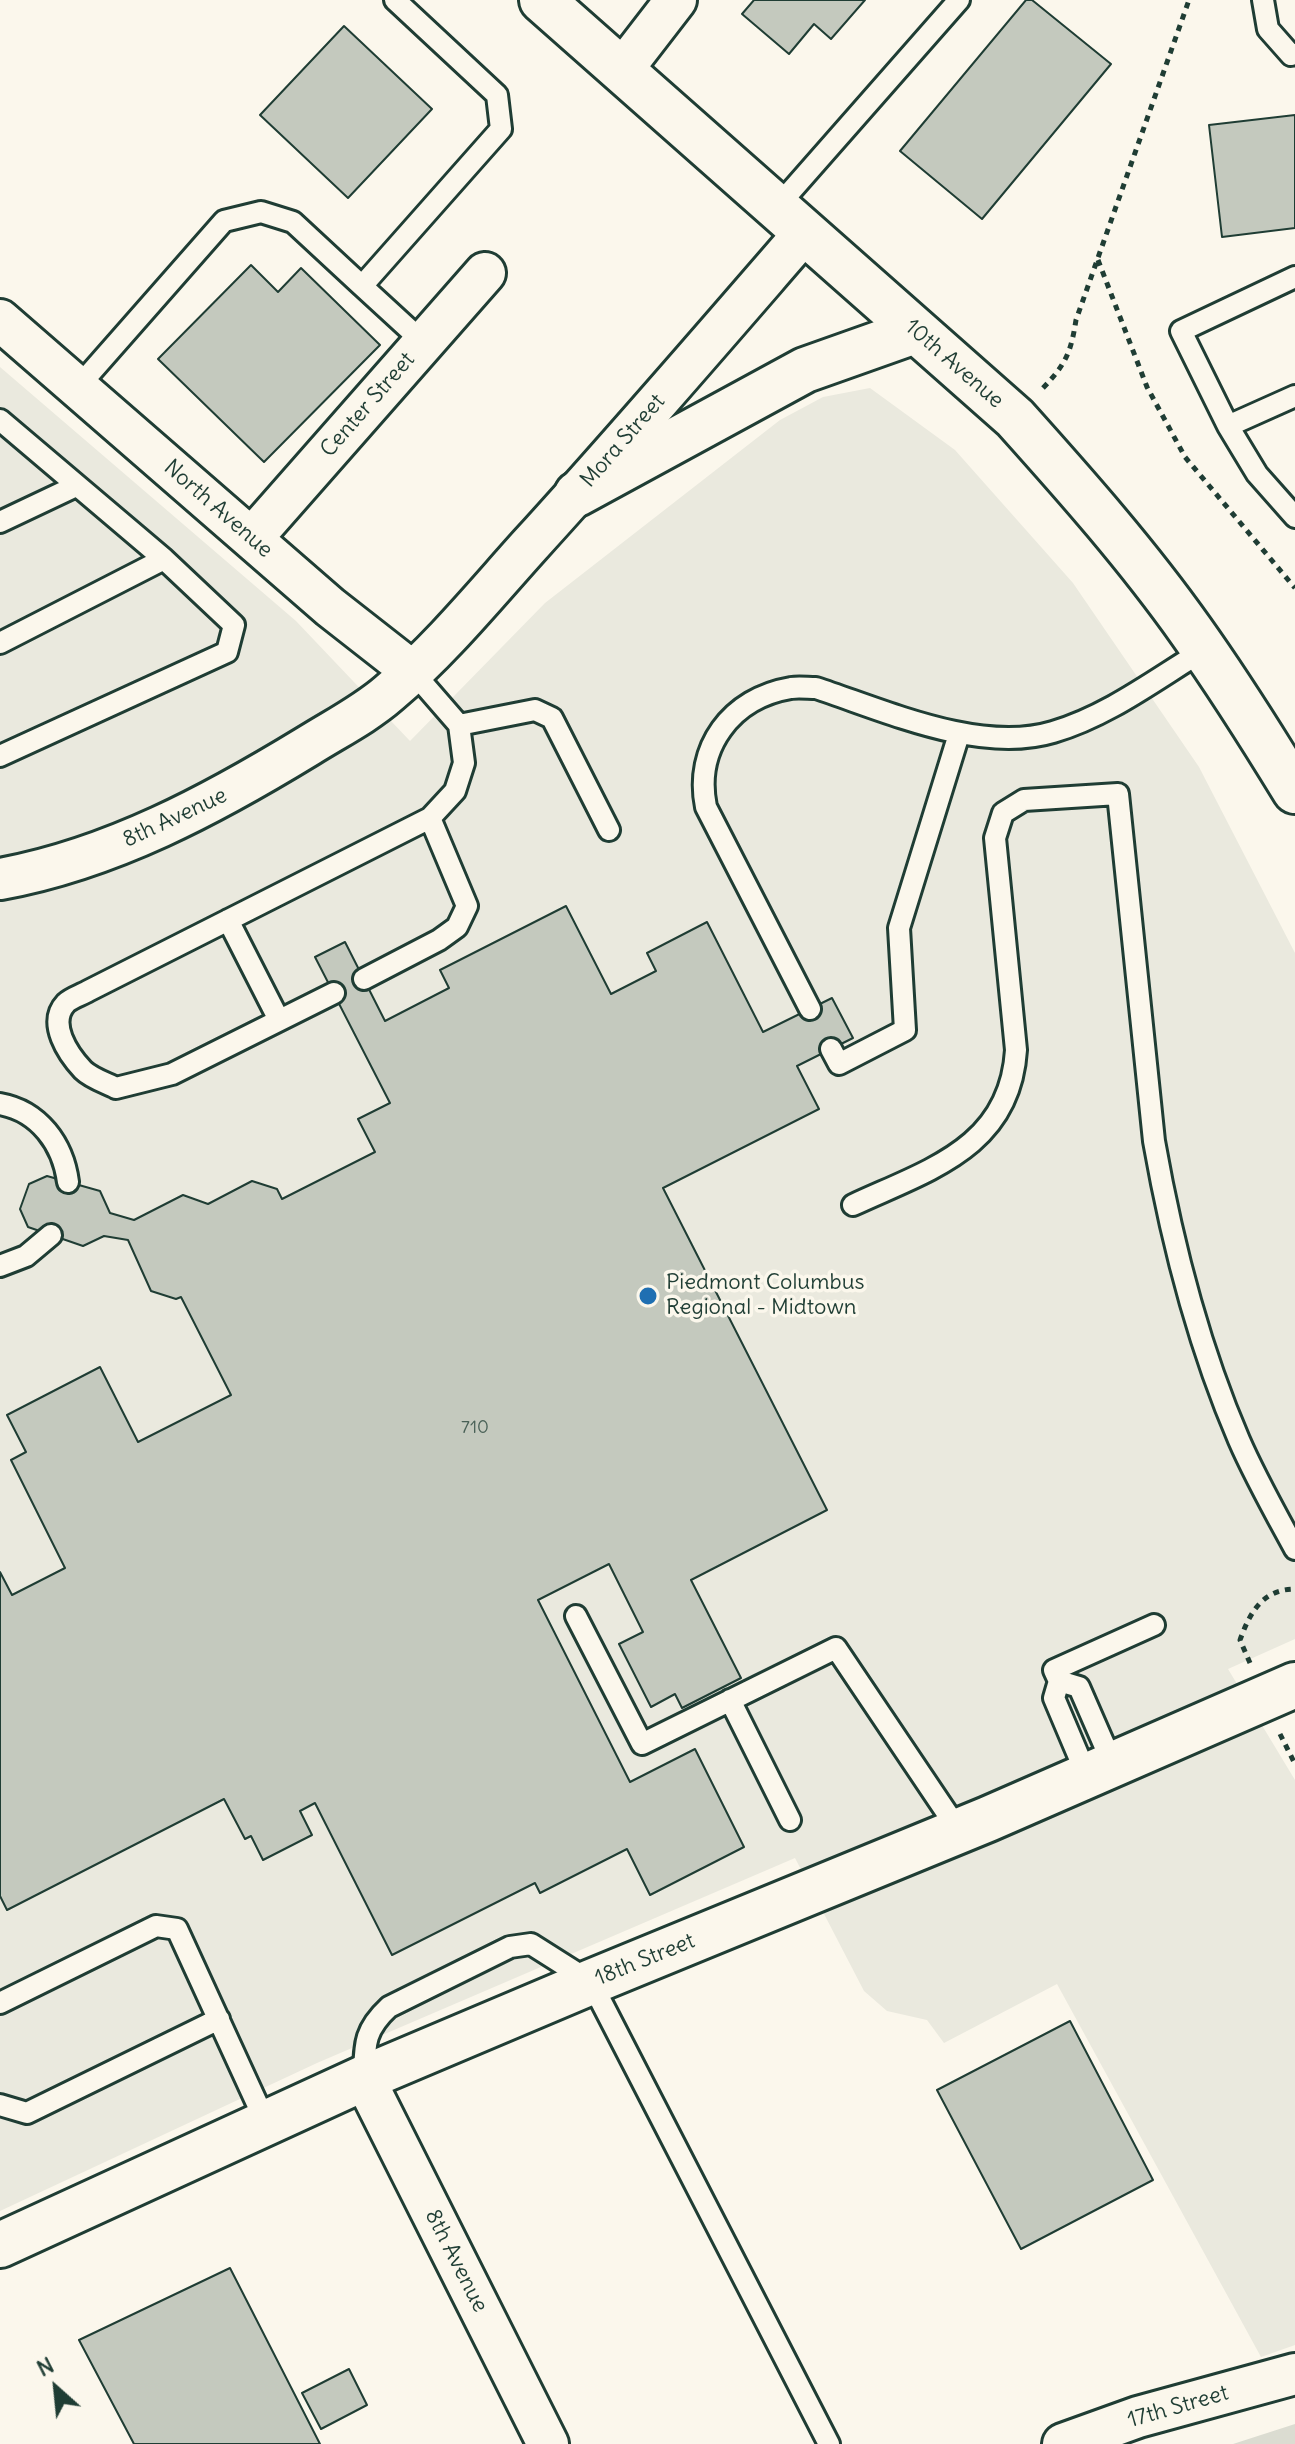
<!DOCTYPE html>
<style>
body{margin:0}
#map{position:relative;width:1295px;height:2444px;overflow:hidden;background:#fbf7ec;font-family:Delius,sans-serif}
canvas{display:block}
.north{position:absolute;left:16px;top:2348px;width:80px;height:80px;-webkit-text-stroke:6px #fbf7ec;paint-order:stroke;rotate:333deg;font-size:22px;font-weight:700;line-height:32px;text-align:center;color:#1f3d34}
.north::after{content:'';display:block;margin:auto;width:28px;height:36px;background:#1f3d34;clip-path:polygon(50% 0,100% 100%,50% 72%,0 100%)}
</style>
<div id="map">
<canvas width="1295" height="2444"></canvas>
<div class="north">N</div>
</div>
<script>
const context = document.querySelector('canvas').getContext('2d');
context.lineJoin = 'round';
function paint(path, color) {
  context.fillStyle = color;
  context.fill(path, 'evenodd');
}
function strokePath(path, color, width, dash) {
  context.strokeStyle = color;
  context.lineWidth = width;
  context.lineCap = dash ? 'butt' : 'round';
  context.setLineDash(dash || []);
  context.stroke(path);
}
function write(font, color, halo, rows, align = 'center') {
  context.font = font + ' Delius,sans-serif';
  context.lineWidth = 7;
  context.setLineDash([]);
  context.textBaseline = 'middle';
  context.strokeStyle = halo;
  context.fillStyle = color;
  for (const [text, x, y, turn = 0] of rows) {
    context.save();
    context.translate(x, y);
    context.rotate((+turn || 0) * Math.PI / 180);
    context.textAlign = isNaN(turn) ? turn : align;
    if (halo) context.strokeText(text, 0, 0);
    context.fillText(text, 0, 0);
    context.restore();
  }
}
const built = new Path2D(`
 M0 367 296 621 410 741 545 603 780 420 823 397 870 388 955 450 1073 583 1199 767 1295 953V1639L1228 1669 1295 1780V2345L1261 2357 1057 1984 944 2043 927 2020 887 2011 864 1991 795 1858 317 2063 0 2211Z`);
const green = new Path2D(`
 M1295 2424V2444H1233Z`);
const building = new Path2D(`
 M754 0H865L831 39 814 24 789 54 742 14Z
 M1026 0H1032L1111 64 982 219 900 151Z
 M344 26 432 109 348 198 260 115Z
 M1295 115V228L1222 237 1209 125Z
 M251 265 278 292 301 268 380 345 264 462 158 359Z
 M566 906 611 994 656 971 647 953 707 922 763 1032 832 998 853 1038 797 1066 819 1109 663 1188 827 1510 691 1580 741 1678 682 1708 675 1694 651 1707 619 1644 643 1632 609 1564 538 1600 630 1782 695 1749 744 1847 650 1895 627 1849 540 1893 535 1883 392 1955 315 1803 300 1811 312 1835 263 1860 251 1836 245 1839 224 1799 7 1910 0 1896V1572L12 1595 65 1568 11 1460 26 1452 7 1415 100 1367 138 1442 231 1395 181 1297 176 1299 151 1291 128 1240 104 1236 83 1246 28 1227 20 1209 29 1184 47 1176 100 1191 110 1213 134 1220 183 1195 208 1204 252 1181 277 1189 282 1199 375 1152 358 1119 390 1103 315 957 345 942 385 1021 449 988 440 970Z
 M1070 2021 1153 2180 1021 2249 937 2090Z
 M230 2268 320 2444H134L79 2340Z
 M349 2369 367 2405 321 2429 302 2393Z`);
const path = new Path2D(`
 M1098 260 1147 387 1185 457 1295 588
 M1043 388C1066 364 1071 352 1076 320L1189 0
 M1250 1663 1240 1640C1250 1612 1263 1589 1295 1589
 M1280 1734 1295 1764`);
const lane = new Path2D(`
 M1263 0 1268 29 1291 55 1295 54
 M777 207 959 0
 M1295 277 1181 331 1228 426 1295 396
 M362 286 423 342
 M78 387 224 221 261 212 293 222 362 286 501 129 497 95 395 0
 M0 420 164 559 234 625 227 652 0 756
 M1228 426 1257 474 1295 517
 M0 522 76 486
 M0 643 164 559
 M459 725 535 710 552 718 609 830
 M228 920 279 1020
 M364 979 439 940 457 927 467 906 430 818
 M334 993 172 1074 116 1088C106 1083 91 1078 83 1070 68 1054 47 1023 66 1003 71 998 81 995 88 991L430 818 455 791 464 763 459 725 413 672
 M810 1009 706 807C694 748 731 698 791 688 798 687 808 688 816 688 886 711 980 754 1053 732 1108 716 1156 679 1204 650
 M831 1049 839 1064 905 1030 899 928 959 734
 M0 1104C39 1111 63 1144 68 1182
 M853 1205C928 1170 1010 1148 1016 1050L995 838 1003 813 1024 800 1118 794 1154 1141C1172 1243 1198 1345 1239 1440 1255 1477 1276 1514 1295 1549
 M0 1266 26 1256 51 1235
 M576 1616 642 1744 836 1648 959 1831
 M1059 1681 1079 1687 1113 1765
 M730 1700 790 1820
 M1087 1776 1054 1698 1059 1681 1054 1670 1154 1625
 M0 2003 156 1926 177 1929 266 2123
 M364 2078C365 2046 363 2031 389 2007L510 1947 531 1944 591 1982 829 2444
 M0 2105 27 2113 219 2019`);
const street = new Path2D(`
 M622 70 676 0
 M0 320 330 607 413 672
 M252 538 485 273
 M0 879C111 859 213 804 308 746 335 729 365 714 389 693 441 649 485 595 530 545 624 442 714 337 805 232
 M364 2078 548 2444
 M1063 2444 1138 2417 1295 2374`);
const secondary = new Path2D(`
 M542 0 1015 418C1076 486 1138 556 1191 631 1228 683 1262 737 1295 791
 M577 494 805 370 915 331
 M0 2245 364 2078 591 1982 988 1819 1295 1685`);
const markers = [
 [648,1296,10,"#1f6fb2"]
];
const numberNames = [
 ["710",475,1428]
];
const streetNames = [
 ["10th Avenue",954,364,41],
 ["Center Street",368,405,-49],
 ["Mora Street",623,441,-49],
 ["North Avenue",218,509,41],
 ["8th Avenue",175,818,-25],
 ["18th Street",645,1960,-22],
 ["8th Avenue",456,2261,63],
 ["17th Street",1178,2407,-16]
];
const poiNames = [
 ["Piedmont Columbus",666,1283],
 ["Regional - Midtown",666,1308]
];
paint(built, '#eae9de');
paint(green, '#dbdcd1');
paint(building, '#c4c9be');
strokePath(building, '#1f3d34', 2);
strokePath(lane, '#1f3d34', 26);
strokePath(street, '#1f3d34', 46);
strokePath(secondary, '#1f3d34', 50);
strokePath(path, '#1f3d34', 5, [6, 6]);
strokePath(lane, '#fbf7ec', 20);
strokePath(street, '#fbf7ec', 40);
strokePath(secondary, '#fbf7ec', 44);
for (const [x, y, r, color] of markers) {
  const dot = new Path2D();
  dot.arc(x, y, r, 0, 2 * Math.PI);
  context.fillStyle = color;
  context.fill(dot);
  strokePath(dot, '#fbf7ec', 3);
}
write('18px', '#486056', null, numberNames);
write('22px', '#1f3d34', '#fbf7ec', streetNames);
write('22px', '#1f3d34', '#fbf7ec', poiNames, 'left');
</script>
